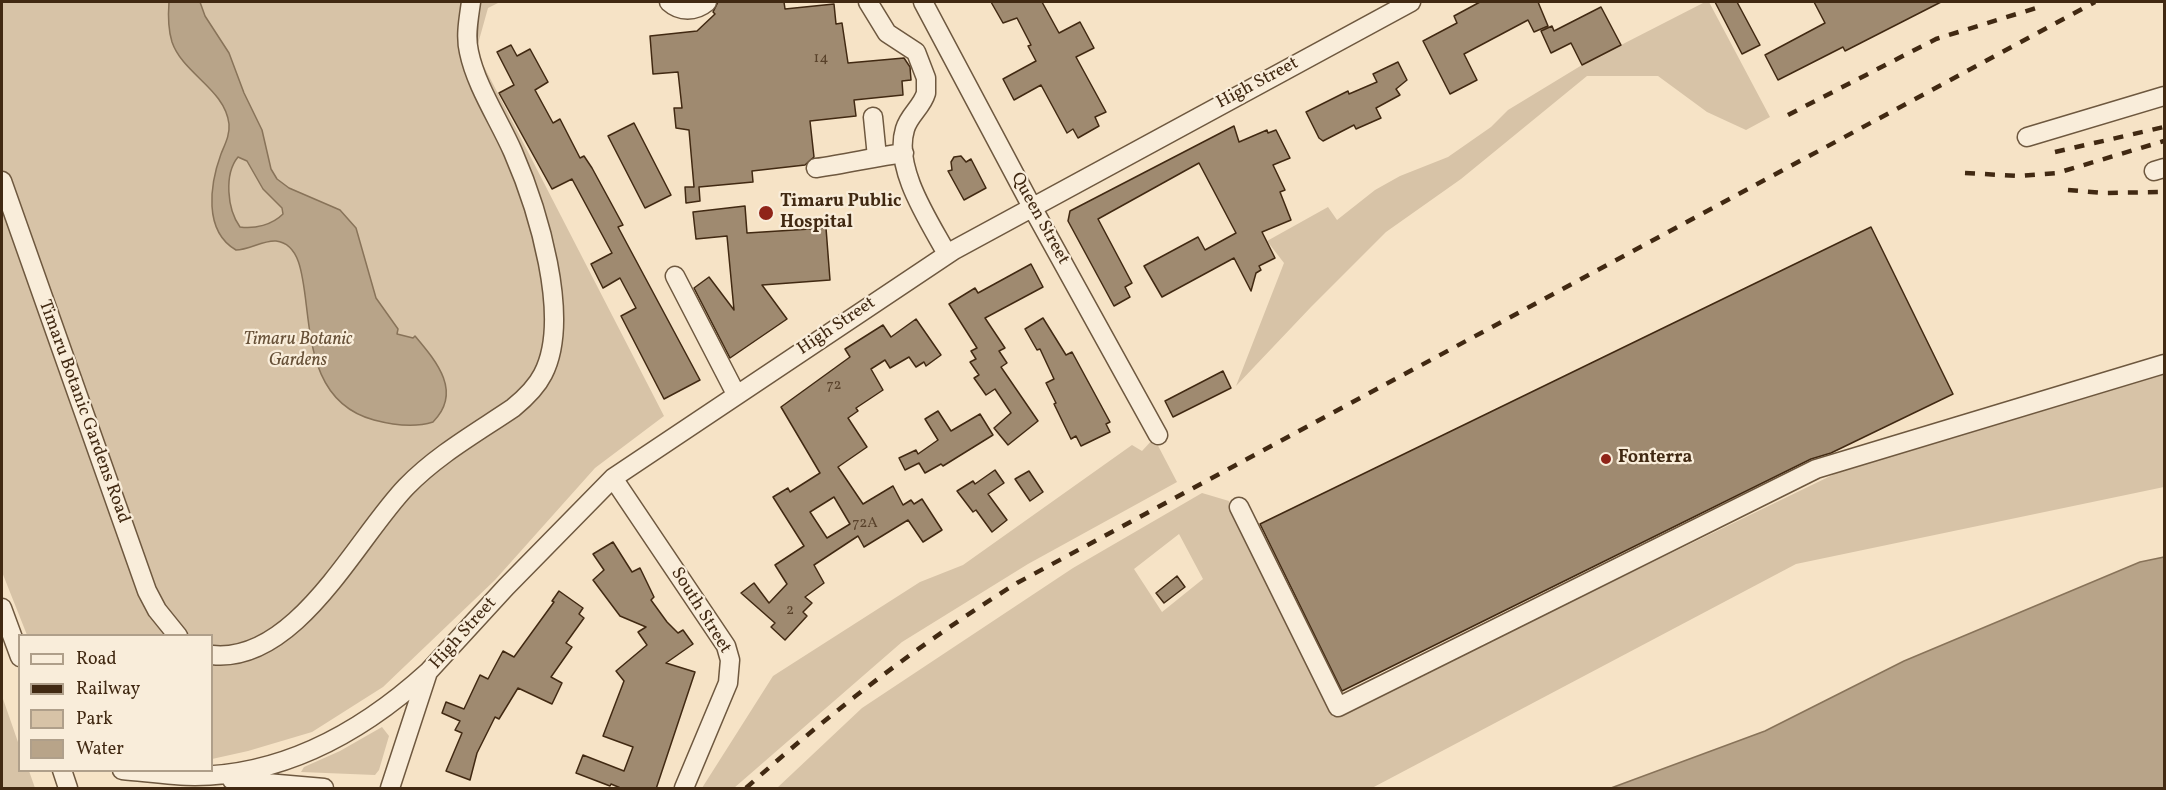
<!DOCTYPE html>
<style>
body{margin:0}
#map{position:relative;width:2166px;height:790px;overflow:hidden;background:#f6e3c6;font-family:Vollkorn,serif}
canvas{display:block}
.frame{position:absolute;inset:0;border:3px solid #412912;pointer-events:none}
.legend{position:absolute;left:18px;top:634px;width:195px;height:138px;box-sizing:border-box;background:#f9edda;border:2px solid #af9f8a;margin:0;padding:8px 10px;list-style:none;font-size:18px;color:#412912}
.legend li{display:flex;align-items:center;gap:12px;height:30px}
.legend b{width:30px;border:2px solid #af9f8a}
</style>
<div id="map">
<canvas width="2166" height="790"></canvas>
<div class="frame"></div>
<ul class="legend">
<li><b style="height:8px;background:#f9edda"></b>Road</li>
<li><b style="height:8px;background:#412912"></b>Railway</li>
<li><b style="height:16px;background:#d7c3a7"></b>Park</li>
<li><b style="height:16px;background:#b8a489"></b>Water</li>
</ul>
</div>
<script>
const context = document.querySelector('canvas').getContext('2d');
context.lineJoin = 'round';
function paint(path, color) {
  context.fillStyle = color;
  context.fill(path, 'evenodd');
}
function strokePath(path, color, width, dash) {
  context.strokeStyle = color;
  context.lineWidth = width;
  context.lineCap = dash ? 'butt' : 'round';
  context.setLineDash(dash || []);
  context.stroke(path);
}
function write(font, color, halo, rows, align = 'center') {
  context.font = font + ' Vollkorn,serif';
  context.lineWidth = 4.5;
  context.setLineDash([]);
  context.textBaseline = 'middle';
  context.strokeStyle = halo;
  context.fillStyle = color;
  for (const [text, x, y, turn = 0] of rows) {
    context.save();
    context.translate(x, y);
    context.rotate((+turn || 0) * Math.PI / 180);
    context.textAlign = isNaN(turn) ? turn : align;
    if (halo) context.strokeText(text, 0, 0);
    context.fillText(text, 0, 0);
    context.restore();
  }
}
const green = new Path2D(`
 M2 2H500L488 8 476 51 664 416 595 468 495 580 383 687 312 732 248 751 212 759V636L27 635 2 572Z
 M1705 2H1709L1770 117 1746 130 1707 112 1658 76H1587L1461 179 1386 232 1311 307 1236 386 1284 263 1267 241 1328 207 1337 220 1375 190 1400 176 1448 157 1491 127 1508 110 1582 65Z
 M2164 374V487L1796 564 1372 788H777L862 708 1073 568 1202 493 1229 501 1333 717 1849 467ZM1179 534 1203 579 1162 612 1134 569Z
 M1154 438 1177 482 1028 564 902 642 734 788H702L773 676 920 582 963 565 1132 445 1142 451Z
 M2 696 19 745 20 770 29 771 35 788H2Z
 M382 727 389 736 379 770 375 775 301 772 304 767 340 751Z`);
const water = new Path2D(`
 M169 2H200L205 16 229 53 244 93 262 130 271 169 277 179 289 188 340 210 356 228 376 298 398 329 397 334 413 338 415 336C436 361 463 392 433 422 414 428 393 425 374 420 276 394 330 247 276 241 263 240 249 250 236 250 203 231 210 184 221 154 225 144 230 135 229 124 225 89 183 74 172 42 168 29 168 15 169 2ZM238 157 247 161 263 189 282 208 283 214C272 225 255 229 240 227 227 209 224 174 238 157Z
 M2164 557V788H1611L1765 731 1904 661 2140 562Z`);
const building = new Path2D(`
 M718 2H784L785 9 834 4 836 24 842 23 848 63 904 58 910 67 911 80 902 81 903 95 854 100 856 116 810 121 814 157 805 165 752 171 753 182 699 187 700 201 686 203 685 187H694L689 130 676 128 674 108H682L678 72 653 74 650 36 697 31 715 14 713 12Z
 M991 2H1042L1059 33 1080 22 1094 48 1076 57 1106 112 1095 117 1099 126 1078 138 1073 129 1067 133 1041 85 1014 100 1003 79 1036 61 1028 46 1031 45 1017 18 1003 23Z
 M1480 2H1538L1548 26 1534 32 1528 20 1464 54 1477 80 1450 94 1423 41 1457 23 1454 16Z
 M1715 2H1737L1760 45 1742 54Z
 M1814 2H1941L1845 51 1843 47 1778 80 1765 55 1825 23Z
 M1601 7 1621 45 1582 65 1571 43 1551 53 1541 31 1552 26 1554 31Z
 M511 45 517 56 530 49 548 82 535 90 553 123 560 119 580 158 584 156 592 168 623 225 618 227 700 380 664 399 621 316 636 308 620 278 603 288 591 264 612 253 572 179 552 189 499 93 514 85 497 52Z
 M1398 62 1407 80 1396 89 1400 95 1376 108 1381 118 1356 129 1354 125 1323 141 1319 138 1306 112 1348 91 1349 94 1377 82 1373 74Z
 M634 123 671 195 645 208 608 136Z
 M1234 126 1239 142 1267 130 1268 133 1276 130 1290 158 1273 165 1285 190 1280 192 1291 220 1262 232 1275 258 1259 266 1261 270 1256 273 1251 291 1234 258 1162 297 1144 266 1198 237 1205 250 1236 233 1199 163 1098 219 1132 283 1125 287 1130 297 1114 306 1068 221 1070 211Z
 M961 156 966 162 971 159 986 188 964 200 948 171 952 170 951 162 954 157Z
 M745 206 747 233 826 228 830 280 762 285 787 319 730 358 694 288 709 277 734 310 727 236 696 239 693 212Z
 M1871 227 1953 394 1831 453 1811 459 1342 691 1260 524Z
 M1031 264 1043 287 985 318 1005 348 999 351 1007 363 1001 367 1038 421 1008 445 994 428 1011 413 995 389 986 395 974 378 979 375 970 362 976 359 971 351 977 348 949 304 975 288 978 293Z
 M1043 318 1066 355 1072 352 1110 422 1106 424 1110 432 1081 446 1076 436 1071 439 1054 404 1056 403 1046 383 1054 379 1040 349 1037 350 1025 329Z
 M916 319 941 355 926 366 924 362 916 367 909 357 890 368 885 360 871 369 883 390 856 408 858 411 848 418 867 447 838 467 863 504 893 486 903 505 911 500 914 504 922 499 942 530 923 542 908 520 864 547 858 536 814 565 824 583 805 597 812 603 803 612 807 616 785 640 771 627 775 623 741 593 754 583 769 603 787 584 775 565 804 546 773 497 788 488 790 492 820 473 781 407 850 357 845 349 883 325 891 337ZM834 497 850 524 827 538 810 512Z
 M1223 371 1231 388 1173 417 1165 401Z
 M938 411 951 431 980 414 993 435 943 466 941 464 925 473 919 463 905 470 899 458 916 450 918 454 938 440 925 419Z
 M995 470 1004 483 988 494 1007 520 992 532 976 510 973 512 957 491 973 481 975 484Z
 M1029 471 1043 492 1030 501 1015 479Z
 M613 542 632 572 640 568 654 597 651 600 667 622 678 633 683 630 693 644 666 663 695 672 656 789H623L611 784 610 786 576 773 583 755 624 771 633 747 603 736 624 681 616 671 647 645 638 632 646 627 620 616 593 580 604 570 593 554Z
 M1177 576 1185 587 1164 603 1156 593Z
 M559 591 583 608 579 614 584 618 566 643 572 647 551 677 562 683 552 704 518 688 499 719 495 717 477 753 470 780 446 771 462 733 455 730 460 721 442 713 446 702 464 709 480 675 488 679 503 651 514 657 554 602 552 601Z`);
const minor = new Path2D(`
 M669 2C680 12 695 12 707 2
 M868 2 887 33 916 52 926 78V93C922 107 909 115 905 129 893 168 929 221 947 254
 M923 2 1032 207 1158 435
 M873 117 877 157
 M2027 137 2164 96
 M816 168C846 164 874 157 904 153
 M2154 171 2164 168
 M2 181 147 591 157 610 178 636
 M675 276 736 394
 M613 478 726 646 730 660 728 683 684 788
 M1239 507 1338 707 1816 469 2164 364
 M2 608 20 657
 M212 655C296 664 356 539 406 487 437 455 476 433 513 408 524 399 536 388 543 374 572 318 537 207 513 152 499 120 476 86 469 52 465 36 469 17 471 2
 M62 770 68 788
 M122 770C146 772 171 776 195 776 286 775 363 731 428 672
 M232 780 324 788
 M390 788 428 672 506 587 613 478 954 250 1411 2`);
const rail = new Path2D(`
 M1788 115 1936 39 2036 8
 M2055 152 2164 127
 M1965 173 2019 176 2057 173 2164 141
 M2068 190 2104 193 2164 192
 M746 788C831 712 919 644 1017 583L2095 2`);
const markers = [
 [766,213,8,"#8f2418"],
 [1606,459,6,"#8f2418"]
];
const numberNames = [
 ["14",821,59],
 ["72",834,386],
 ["72A",865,524],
 ["2",790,611]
];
const streetNames = [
 ["High Street",1258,84,-28],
 ["Queen Street",1039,219,61],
 ["High Street",837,327,-34],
 ["Timaru Botanic Gardens Road",83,412,70],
 ["South Street",700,611,58],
 ["High Street",464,634,-48]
];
const poiNames = [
 ["Timaru Public",780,203],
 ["Hospital",780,224],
 ["Fonterra",1618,459]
];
const parkNames = [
 ["Timaru Botanic",298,341],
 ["Gardens",298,362]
];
paint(green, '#d7c3a7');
paint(water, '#b8a489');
strokePath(water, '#887359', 1.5);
paint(building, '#9f8a70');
strokePath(building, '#412912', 1.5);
strokePath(minor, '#6e583f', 21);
strokePath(minor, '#f9edda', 18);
strokePath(rail, '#412912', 4.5, [10, 10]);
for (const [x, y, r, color] of markers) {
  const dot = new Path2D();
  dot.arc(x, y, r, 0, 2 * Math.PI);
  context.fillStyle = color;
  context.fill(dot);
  strokePath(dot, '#f9edda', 2);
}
write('15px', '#58412a', null, numberNames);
write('18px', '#412912', '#f9edda', streetNames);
write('bold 18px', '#412912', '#f9edda', poiNames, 'left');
write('italic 18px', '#665037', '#f9edda', parkNames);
</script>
